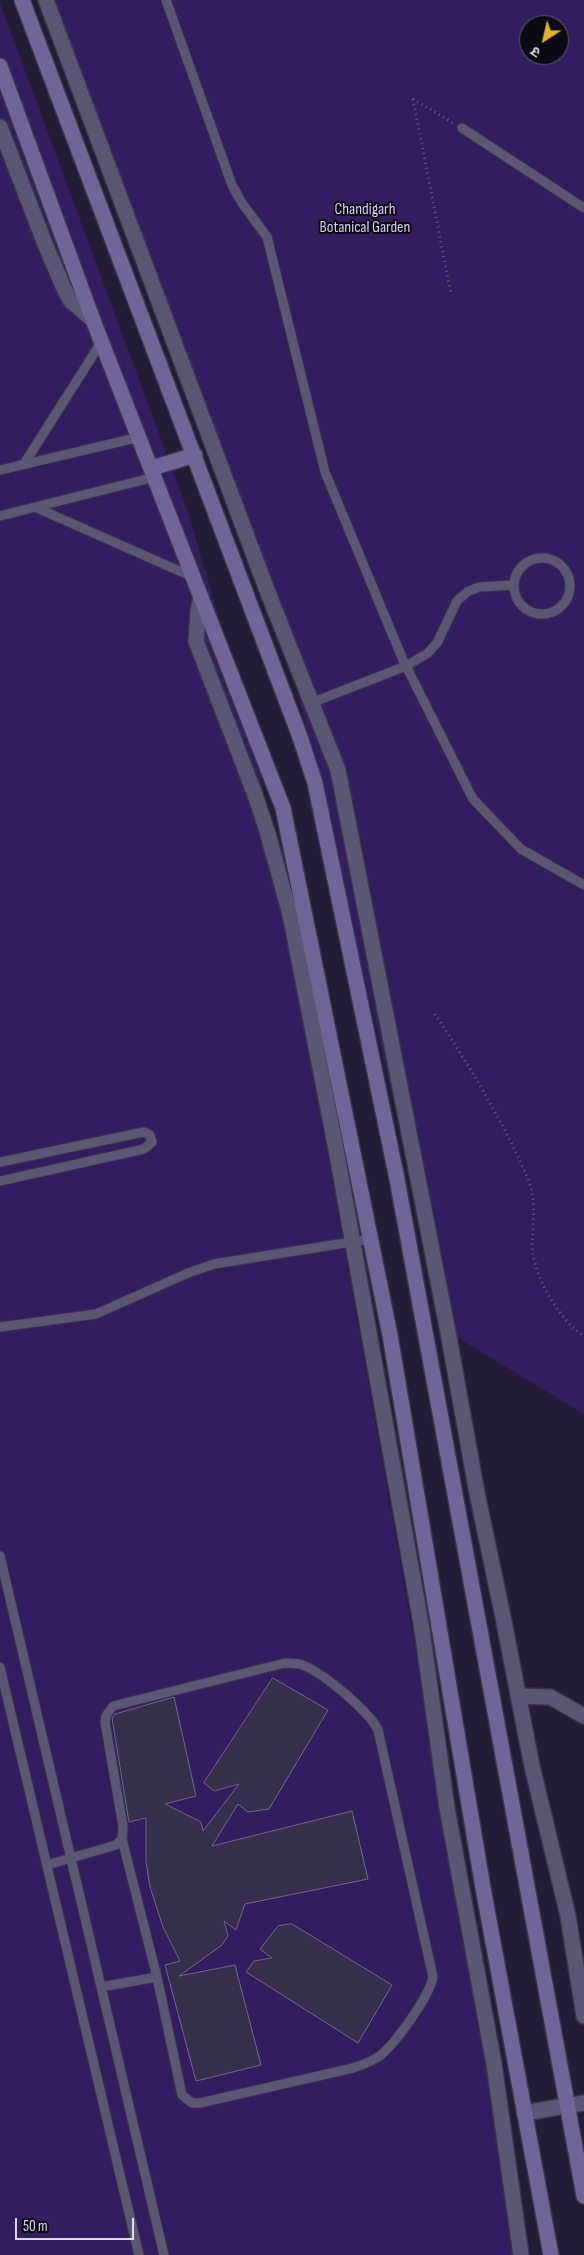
<!DOCTYPE html>
<meta charset="utf-8">
<style>
body{margin:0}
#map{position:relative;width:584px;height:2255px;overflow:hidden;background:#221c36;font-family:"Sofia Sans Condensed","Noto Sans Devanagari",sans-serif}
canvas{display:block}
.north{position:absolute;left:519px;top:15px;width:50px;height:50px;box-sizing:border-box;background:#0b0914;border:1px solid #5f5d6b;border-radius:50%;rotate:215deg;font-size:14px;font-weight:700;line-height:20px;text-align:center;color:#dedbed}
.north::after{content:'';display:block;margin:auto;width:18px;height:22px;background:#e3ae35;clip-path:polygon(50% 0,100% 100%,50% 72%,0 100%)}
.scale{position:absolute;left:15px;top:2218px;width:119px;height:22px;box-sizing:border-box;border:2px solid #dedbed;border-top:0;padding-left:6px;font-size:15px;line-height:18px;white-space:nowrap;color:#dedbed;-webkit-text-stroke:4px #0b0914;paint-order:stroke}
</style>
<div id="map">
<canvas width="584" height="2255"></canvas>
<div class="north">उ</div>
<div class="scale">50 m</div>
</div>
<script>
const context = document.querySelector('canvas').getContext('2d');
context.lineJoin = 'round';
function paint(path, color) {
  context.fillStyle = color;
  context.fill(path, 'evenodd');
}
function strokePath(path, color, width, dash) {
  context.strokeStyle = color;
  context.lineWidth = width;
  context.lineCap = dash ? 'butt' : 'round';
  context.setLineDash(dash || []);
  context.stroke(path);
}
function write(font, color, halo, rows, align = 'center') {
  context.font = font + ' "Sofia Sans Condensed",sans-serif';
  context.lineWidth = 4;
  context.setLineDash([]);
  context.textBaseline = 'middle';
  context.strokeStyle = halo;
  context.fillStyle = color;
  for (const [text, x, y, turn = 0] of rows) {
    context.save();
    context.translate(x, y);
    context.rotate((+turn || 0) * Math.PI / 180);
    context.textAlign = isNaN(turn) ? turn : align;
    if (halo) context.strokeText(text, 0, 0);
    context.fillText(text, 0, 0);
    context.restore();
  }
}
const green = new Path2D(`
 M50 0H584V1414L448 1332 284 634ZM529 25H559V55H529Z
 M0 3 188 512 254 738 523 2255H0Z`);
const building = new Path2D(`
 M273 1678 328 1710 269 1809 248 1812 238 1804 212 1846 352 1811 368 1879 245 1904 236 1930 224 1921 228 1936 222 1945 179 1976 235 1965 261 2065 196 2081 165 1965 180 1961 163 1927 150 1887 146 1862V1818L129 1822 112 1718 115 1714 174 1697 196 1796 165 1804 201 1822 203 1831 239 1784 214 1791 204 1783Z
 M292 1924 392 1985 358 2043 246 1972 254 1961 272 1958 260 1949 278 1926Z`);
const path = new Path2D(`
 M413 99 451 294
 M413 99 453 123
 M435 1014C470 1067 503 1121 528 1179 539 1206 530 1229 533 1254 537 1282 561 1321 584 1336`);
const lane = new Path2D(`
 M166 0 232 185 242 203 267 237 325 472 403 660 473 799 521 849 584 885
 M462 128 584 208
 M24 464 102 341
 M0 470 140 437
 M37 508 193 577
 M0 516 155 477
 M514 586a28 28 0 1 1 56 0a28 28 0 1 1-56 0Z
 M311 703 406 666 428 653 437 643 457 601 467 592 479 587 514 585
 M0 1162 144 1132 150 1135 152 1142 144 1149 0 1181
 M0 1327 96 1314 188 1273 214 1264 370 1239
 M0 1556 164 2255
 M0 1667 139 2255
 M47 1865 116 1845 122 1839 123 1826 105 1722 106 1716 113 1706 285 1663C292 1663 299 1663 305 1666 325 1675 369 1711 378 1730L433 1977C429 1997 397 2041 381 2055 373 2061 362 2065 353 2068L200 2103H192L182 2095 157 1977 122 1839
 M101 1987 157 1977`);
const street = new Path2D(`
 M46 0 267 590 338 770 448 1332 477 1493 503 1617 532 1766 568 1916 584 2016
 M0 127 45 244 63 286 70 300 93 320
 M201 597 198 611 196 641 254 792 267 831 290 914 336 1149 421 1623 447 1808 494 2064 521 2255
 M518 1696 550 1697 584 1716
 M524 2113 584 2103`);
const secondary = new Path2D(`
 M22 0 300 737 315 783 397 1179 584 2196
 M0 66 93 320 283 808 390 1335 483 1888 551 2255
 M152 468 195 455`);
const parkNames = [
 ["Chandigarh",365,210],
 ["Botanical Garden",365,228]
];
paint(green, '#331d60');
paint(building, '#36304c');
strokePath(building, '#706a8a', 1);
strokePath(lane, '#3a354b', 11);
strokePath(street, '#3a354b', 18);
strokePath(secondary, '#3a354b', 18);
strokePath(path, '#635e75', 3, [1, 4]);
strokePath(lane, '#5c5675', 9);
strokePath(street, '#5c5675', 15);
strokePath(secondary, '#706499', 15);
write('16px', '#d6cef9', '#0b0914', parkNames);
</script>
